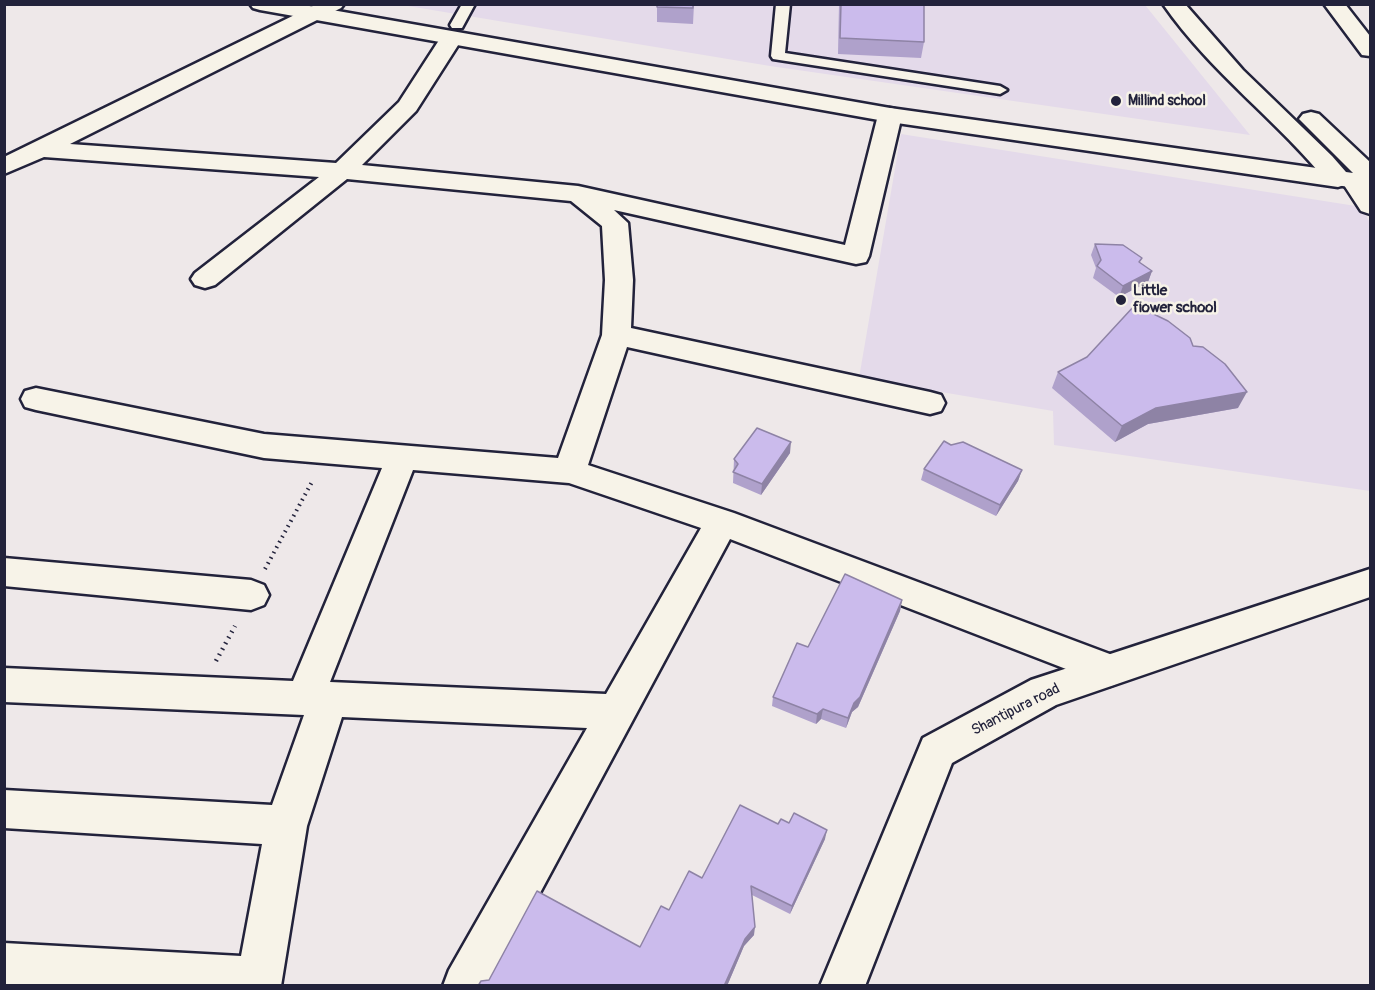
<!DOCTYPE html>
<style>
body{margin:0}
#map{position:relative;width:1375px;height:990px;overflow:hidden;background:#eee8e9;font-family:Pangolin,sans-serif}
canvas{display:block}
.frame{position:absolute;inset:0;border:6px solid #22223b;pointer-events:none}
</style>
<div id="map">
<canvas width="1375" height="990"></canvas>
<div class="frame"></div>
</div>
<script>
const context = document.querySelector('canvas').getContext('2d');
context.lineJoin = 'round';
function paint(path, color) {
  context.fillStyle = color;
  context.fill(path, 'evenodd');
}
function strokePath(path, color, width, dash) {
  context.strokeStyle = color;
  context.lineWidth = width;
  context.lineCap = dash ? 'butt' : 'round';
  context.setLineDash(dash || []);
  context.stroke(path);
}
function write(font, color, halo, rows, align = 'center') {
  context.font = font + ' Pangolin,sans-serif';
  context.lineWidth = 5;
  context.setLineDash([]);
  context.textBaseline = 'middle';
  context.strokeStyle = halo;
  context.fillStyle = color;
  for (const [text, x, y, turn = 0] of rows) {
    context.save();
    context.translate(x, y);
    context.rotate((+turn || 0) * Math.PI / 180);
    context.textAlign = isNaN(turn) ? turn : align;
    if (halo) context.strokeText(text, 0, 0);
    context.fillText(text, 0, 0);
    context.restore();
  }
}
const built = new Path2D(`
 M402 5H1145L1250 135 770 66Z
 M901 134 1362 207 1370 223V491L1054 445 1053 411 859 378Z`);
const pathFar1 = new Path2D(`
 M265 569 313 480`);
const path = new Path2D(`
 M216 661 235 626`);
const lane = new Path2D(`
 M462 4H475L462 28H452L450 25Z
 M776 4H790L785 53 1000 86 1007 90 1000 94 773 59 771 56Z`);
const street = new Path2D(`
 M317 4H344L341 8 70 144 336 163 399 102 443 34 451 33 459 34 462 39 416 111 362 165 578 186 845 245 878 115 882 110 890 108 898 110 902 115 869 256 866 262 856 264 614 210 628 223 633 280 631 328 930 392 941 395 945 403 941 411 930 414 627 347 588 465 734 513 1123 659 1129 670 1123 681 1110 686 1097 681 730 539 490 986H443L449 970 587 728 342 717 307 826 281 986H4V943L241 956 262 844 4 828V790L272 805 304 715 4 702V668L293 681 382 468 264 458 36 410 25 407 21 399 25 391 36 388 264 434 558 458 602 335 605 280 602 226 571 201 347 179 215 285 205 288 195 285 191 279 195 273 319 177 44 157 4 174V157ZM413 470 569 483 701 528 606 694 330 682Z
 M1324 4H1345L1370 36V56L1362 55Z
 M4 558 251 580 264 585 269 595 264 605 251 610 4 586Z`);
const secondary = new Path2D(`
 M250 4H298L890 108 1338 171 1348 176 1355 174 1364 177 1370 187V214L1361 211 1344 185 1338 187 890 122 260 10 253 8Z
 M1370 569V597L1056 705 952 763 865 986H820L923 738 1031 680Z`);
const primary = new Path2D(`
 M1163 4H1185L1243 70 1332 156 1346 172 1353 173 1299 119 1303 114 1311 112 1319 114 1370 162V190L1329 184C1278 121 1210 72 1163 4Z`);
const wall = new Path2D(`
 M657 4H694L693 24 657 22Z
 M839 4H924V42L921 58 838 54Z
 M1095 244 1140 263 1152 271 1148 282 1119 297 1093 278 1096 268 1091 255Z
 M1193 346 1238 408 1148 424 1115 442 1052 388 1058 372Z
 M951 445 1022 470 1018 481 996 516 921 480 924 469Z
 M790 453 761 495 733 483 734 459Z
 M902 600 900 611 858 707 852 712 846 728 821 719 816 724 772 706 773 697 808 647Z
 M789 823 825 839 790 914 752 895 754 935 744 946 727 986H478L489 980 640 947 669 910 702 878 778 824Z`);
const shadedWall = new Path2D(`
 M1152 271 1148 282 1119 297 1123 286Z
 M1247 392 1238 408 1148 424 1115 442 1122 426 1156 408Z
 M791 442 790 453 761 495 762 484Z
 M1022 470 1018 481 996 516 1000 505Z
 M902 600 900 611 858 707 852 712 846 728 848 718 854 703Z
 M823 709 821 719 816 724 817 714Z
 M827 830 825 839 790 914 792 906Z
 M755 927 754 935 744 946 727 986H724L745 939Z`);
const building = new Path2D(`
 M657 4H693V8L657 7Z
 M841 4H924V42L840 38Z
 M1095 244 1123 245 1142 258 1139 262 1152 271 1123 286 1097 266 1101 260Z
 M1135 305 1168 321 1190 338 1193 346 1203 347 1225 364 1247 392 1156 408 1122 426 1058 372 1087 357Z
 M757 428 791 442 762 484 733 472 738 464 734 459Z
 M944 441 951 445 963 442 1022 470 1000 505 924 469Z
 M845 574 902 600 860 697 854 703 848 718 823 709 817 714 773 697 797 643 808 647Z
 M740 805 778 824 781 819 789 823 794 813 827 830 792 906 751 886 755 927 745 939 724 986H478L481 981 489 980 537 891 640 947 661 906 669 910 689 871 702 878Z`);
const markers = [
 [1116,101,6,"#22223b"],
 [1121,300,6,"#22223b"]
];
const farPoinames = [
 ["Millind school",1128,101]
];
const poiNames = [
 ["Little",1133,291],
 ["fiower school",1133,308]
];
const streetNames = [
 ["Shantipura road",1016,710,-27]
];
paint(built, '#e4daea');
strokePath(lane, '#22223b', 5);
strokePath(street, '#22223b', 5);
strokePath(secondary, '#22223b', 5);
strokePath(primary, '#22223b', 5);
strokePath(pathFar1, '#22223b', 4, [1.5, 4.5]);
strokePath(path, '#22223b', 4.5, [1.5, 5]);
paint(lane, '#f7f3e8');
paint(street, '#f7f3e8');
paint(secondary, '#f7f3e8');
paint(primary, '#f7f3e8');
paint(wall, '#afa1cb');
paint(shadedWall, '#8e83a5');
paint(building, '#cbbbec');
strokePath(building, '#8e83a5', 1.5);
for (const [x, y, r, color] of markers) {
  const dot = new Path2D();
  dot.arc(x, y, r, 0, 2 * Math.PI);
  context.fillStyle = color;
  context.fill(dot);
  strokePath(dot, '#f7f3e8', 2);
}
write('bold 14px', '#22223b', '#f7f3e8', farPoinames, 'left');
write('bold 15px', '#22223b', '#f7f3e8', poiNames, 'left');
write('15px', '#22223b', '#f7f3e8', streetNames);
</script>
